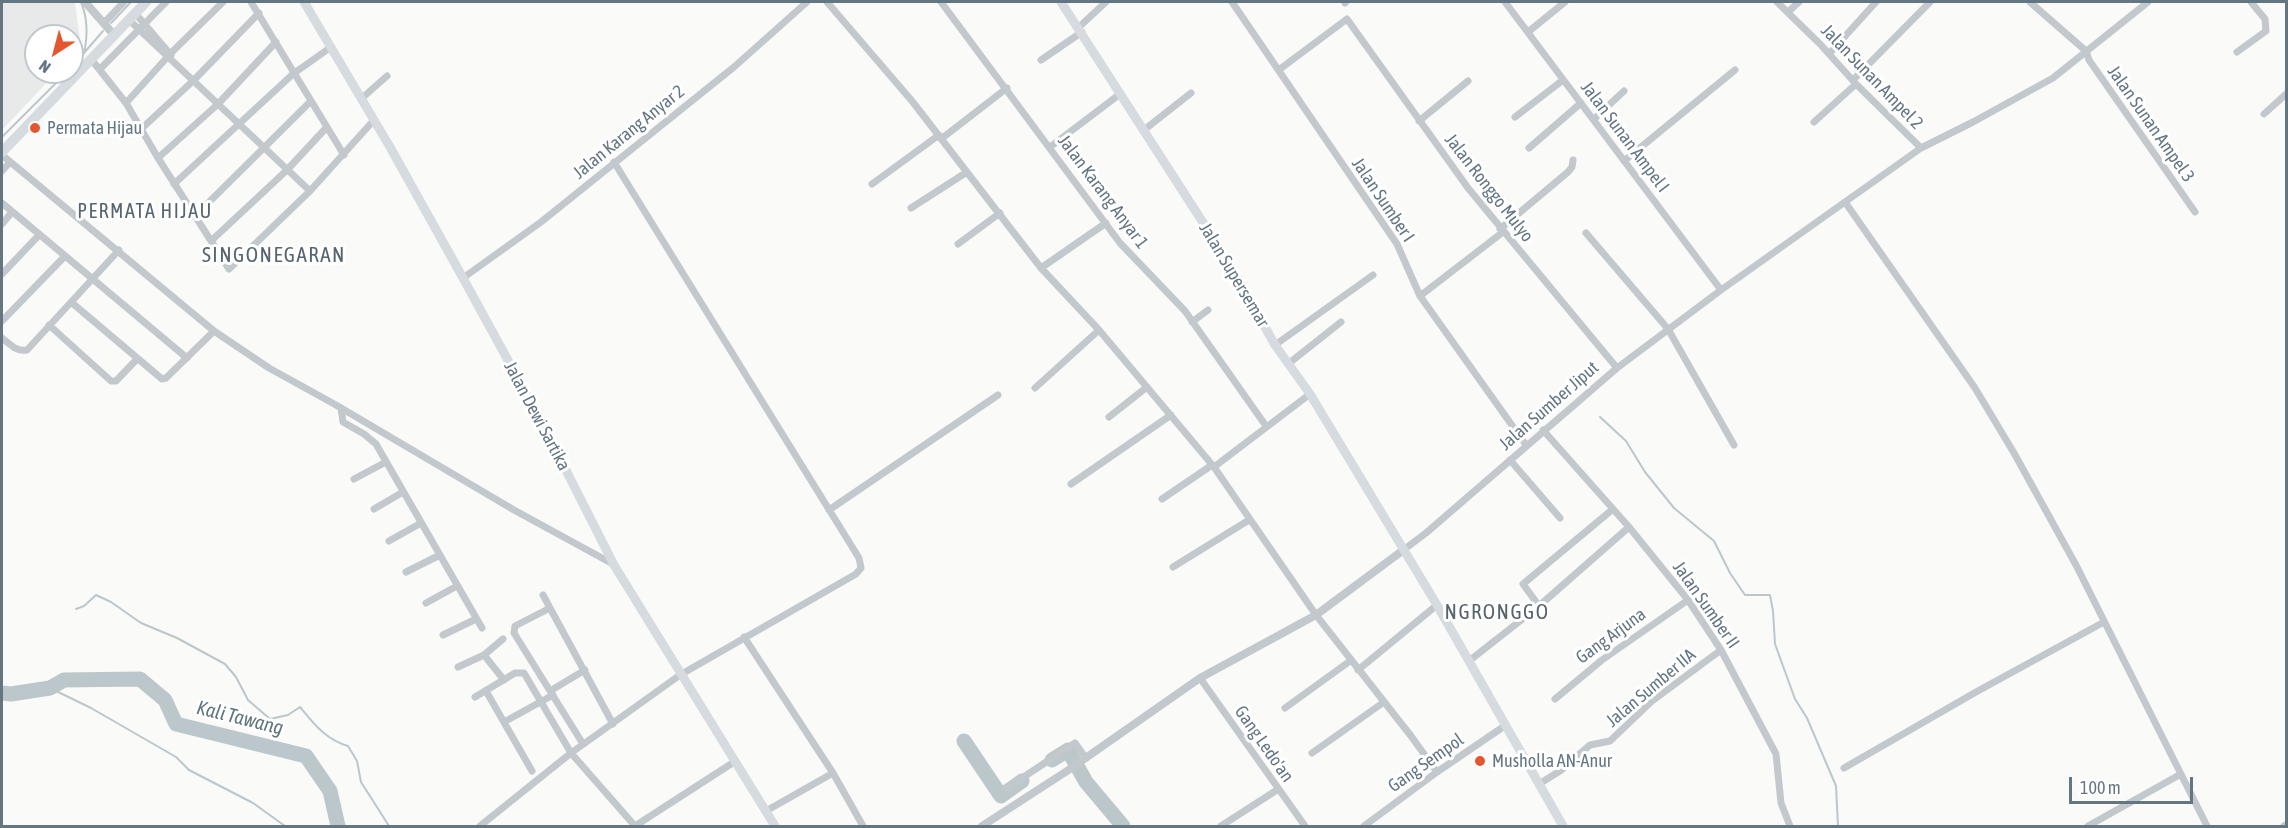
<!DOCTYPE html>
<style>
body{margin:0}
#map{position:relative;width:2288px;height:828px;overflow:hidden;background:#fafaf8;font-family:"Asap Condensed",sans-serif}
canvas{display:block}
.frame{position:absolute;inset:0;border:3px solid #657683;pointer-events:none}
.north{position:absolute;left:24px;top:24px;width:60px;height:60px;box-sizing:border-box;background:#fff;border:2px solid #c1c8cd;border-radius:50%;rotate:216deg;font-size:16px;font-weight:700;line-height:24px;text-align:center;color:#657683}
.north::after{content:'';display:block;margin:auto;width:21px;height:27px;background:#e4572e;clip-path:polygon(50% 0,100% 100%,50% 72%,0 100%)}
.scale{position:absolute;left:2069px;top:777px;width:124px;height:27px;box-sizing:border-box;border:3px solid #657683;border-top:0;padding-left:8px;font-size:18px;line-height:21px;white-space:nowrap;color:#657683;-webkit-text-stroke:4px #fff;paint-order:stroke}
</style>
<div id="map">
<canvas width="2288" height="828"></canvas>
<div class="frame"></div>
<div class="north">N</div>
<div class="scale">100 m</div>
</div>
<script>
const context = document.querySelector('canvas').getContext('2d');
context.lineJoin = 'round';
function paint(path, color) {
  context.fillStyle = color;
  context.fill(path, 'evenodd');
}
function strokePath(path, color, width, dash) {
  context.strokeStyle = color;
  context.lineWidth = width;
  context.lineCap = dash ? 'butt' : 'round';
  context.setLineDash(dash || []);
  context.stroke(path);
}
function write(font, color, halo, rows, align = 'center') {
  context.font = font + ' "Asap Condensed",sans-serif';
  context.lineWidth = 6;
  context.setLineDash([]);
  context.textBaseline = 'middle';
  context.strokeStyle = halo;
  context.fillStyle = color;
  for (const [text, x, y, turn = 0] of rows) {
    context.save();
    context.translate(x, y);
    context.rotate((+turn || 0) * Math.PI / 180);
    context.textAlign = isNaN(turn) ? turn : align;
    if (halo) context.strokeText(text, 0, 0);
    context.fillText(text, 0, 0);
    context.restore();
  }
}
const built = new Path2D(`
 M2 2H75L81 47 72 56V36H36V72H57L2 130Z`);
const stream = new Path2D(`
 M81 2C88 19 88 35 84 53
 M111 23 131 2
 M77 61 103 31
 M72 66 74 64
 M58 81 67 72
 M2 137 56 83
 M1600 417 1626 441 1645 472 1674 508 1714 541 1730 573 1745 595H1770L1773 611 1775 644 1795 699 1807 718 1836 786 1838 826
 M76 609 84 606 96 595 111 602 141 623 177 638 225 664 236 677 248 700 270 719 288 715 300 707C314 724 326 740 348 746L357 761 361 782 389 826
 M50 688 91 708 176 757 189 770 253 803 285 826`);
const river = new Path2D(`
 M2 693 11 694 50 688 64 680 140 679 165 700 176 724 306 756 330 791 338 826
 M964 741 1001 796 1022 781
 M1052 760 1068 750 1086 782 1123 826`);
const minor = new Path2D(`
 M251 2 344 155
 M827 2 912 101 1041 268 1099 330 1214 467 1316 615 1411 736 1437 772
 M941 2 1120 243 1185 311 1266 426
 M1232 2 1397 244 1420 296 1526 445
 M1505 2 1721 290
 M1777 2 1820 44 1856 84 1921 148
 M2030 2 2086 51 2089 60 2195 212
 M1345 3 1346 2
 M1788 12 1799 2
 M135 13 171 55
 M128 19 310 191
 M104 23 124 2
 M1079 27 1106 2
 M1528 32 1565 2
 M2237 52 2266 31 2265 19 2251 2
 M1829 54 1876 2
 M91 59 126 103 158 158 229 269 310 191 374 120
 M1041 60 1082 32
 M100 69 166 2
 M1280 69 1347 19 1468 188 1617 368
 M1853 80 1930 2
 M361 99 387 76
 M126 103 171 53 223 2
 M2264 114 2286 94
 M1515 117 1563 80
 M1594 119 1624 91
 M1419 121 1468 81
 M1814 122 1856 84
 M140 130 194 80 259 13
 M1144 130 1191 93
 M941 139 1007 88
 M1050 147 1120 94
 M1529 148 1581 103
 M2 155 214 331 166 378 162 379 71 302
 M158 158 218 104 276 42
 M1624 161 1735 70
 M2 171 10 162
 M174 184 293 74 331 47
 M872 184 939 135
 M1845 202 1975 388 2014 453 2076 565 2207 826
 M2 203 187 358
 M911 208 967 172
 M195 216 310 102
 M2 224 12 212
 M1500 229 1568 172 1572 167 1573 160
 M1586 233 1668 329 1734 445
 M211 241 287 170 326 128
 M958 244 1000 213
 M1041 268 1106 223
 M2 274 39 235
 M463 278 541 222 734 67 807 2
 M1420 296 1503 232
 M2 321 65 256
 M1192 322 1208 310
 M49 325 111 381H116L137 359
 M214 331 269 368 336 405 514 510 613 564
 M2 338C10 344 16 352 27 350L119 250
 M1275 345 1373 275
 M1288 364 1341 322
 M1035 388 1099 330
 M341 408 343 422 364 434 376 444 482 628
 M1109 417 1147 387
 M1543 430 1629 527 1688 600 1721 650 1776 754 1781 803 1790 826
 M1510 460 1560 518
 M1214 467 1310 394
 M354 479 386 462
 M1071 484 1171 415
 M1162 499 1212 465
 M374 509 403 492
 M829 510 998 395
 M389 541 421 523
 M1402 551 1426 533 1617 368 1721 290 1921 148 1973 122 2053 78 2148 2
 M1173 567 1249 520
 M406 572 440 555
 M543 595 550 608
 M426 603 457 586
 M1539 606 1523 584 1613 509
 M443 635 476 619
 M744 637 833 773 863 826
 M484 655 504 680
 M1469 661 1539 606 1629 527
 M458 667 484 655 503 639
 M1358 670 1437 605
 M1200 678 1305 826
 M486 691 532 771
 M550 691 585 670
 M475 697 515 673H524L571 753 635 826
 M1555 699 1602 660 1688 600
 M1285 708 1350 661
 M504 722 553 695
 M583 744 514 633 515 626 550 608 613 724
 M1312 753 1384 702
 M1844 768 1976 692 2104 622
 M1539 784 1560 771 1590 745 1610 741 1652 701 1721 650
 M1007 788 1075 743 1086 758
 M766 811 833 773
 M480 826 571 753 680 675 856 574 861 568 859 558 614 162
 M635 826 734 762
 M1221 826 1277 790
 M1364 826 1437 772 1506 725
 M2088 826 2181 774
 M2284 826 2286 825`);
const tertiary = new Path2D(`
 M85 2 114 35
 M982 826 1067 771 1200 678 1316 615 1402 551`);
const secondary = new Path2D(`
 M304 2 390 147 463 278 539 417 614 565 775 826
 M1061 2 1231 266 1275 345 1310 394 1437 605 1563 826`);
const primary = new Path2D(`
 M2 152 146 2`);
const markers = [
 [35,128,6,"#e4572e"],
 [1480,761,6,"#e4572e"]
];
const streetNames = [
 ["Jalan Sunan Ampel 2",1872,77,46],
 ["Jalan Sunan Ampel 3",2151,124,55],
 ["Jalan Karang Anyar 2",629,132,-39],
 ["Jalan Sunan Ampel I",1625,137,53],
 ["Jalan Ronggo Mulyo",1489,188,52],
 ["Jalan Karang Anyar 1",1103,192,53],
 ["Jalan Sumber I",1383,200,56],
 ["Jalan Supersemar",1234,275,59],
 ["Jalan Sumber Jiput",1549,406,-41],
 ["Jalan Dewi Sartika",537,416,62],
 ["Jalan Sumber II",1706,605,55],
 ["Gang Arjuna",1611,636,-36],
 ["Jalan Sumber IIA",1651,688,-40],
 ["Gang Ledo'an",1264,744,55],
 ["Gang Sempol",1426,763,-35]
];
const poiNames = [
 ["Permata Hijau",47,128],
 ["Musholla AN-Anur",1492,761]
];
const neighbourhoodNames = [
 ["PERMATA HIJAU",145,212]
];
const waterNames = [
 ["Kali Tawang",240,718,14]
];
const quarterNames = [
 ["SINGONEGARAN",274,255],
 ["NGRONGGO",1497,612]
];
paint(built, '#e8e9e9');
strokePath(stream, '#bbc7cb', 2);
strokePath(river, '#bbc7cb', 15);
strokePath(minor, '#c3c8cc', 7);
strokePath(tertiary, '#c3c8cc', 8);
strokePath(secondary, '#d6dbdf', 9);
strokePath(primary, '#d6dbdf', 10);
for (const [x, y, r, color] of markers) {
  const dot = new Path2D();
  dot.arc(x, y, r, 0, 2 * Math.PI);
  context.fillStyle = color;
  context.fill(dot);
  strokePath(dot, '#fff', 2);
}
write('18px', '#657683', '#fff', streetNames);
write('18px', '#657683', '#fff', poiNames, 'left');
context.letterSpacing = '1.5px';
write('20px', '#57646e', '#fff', neighbourhoodNames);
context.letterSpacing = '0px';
write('italic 20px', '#60757c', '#fff', waterNames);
context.letterSpacing = '1.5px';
write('21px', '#57646e', '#fff', quarterNames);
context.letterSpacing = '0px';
</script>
